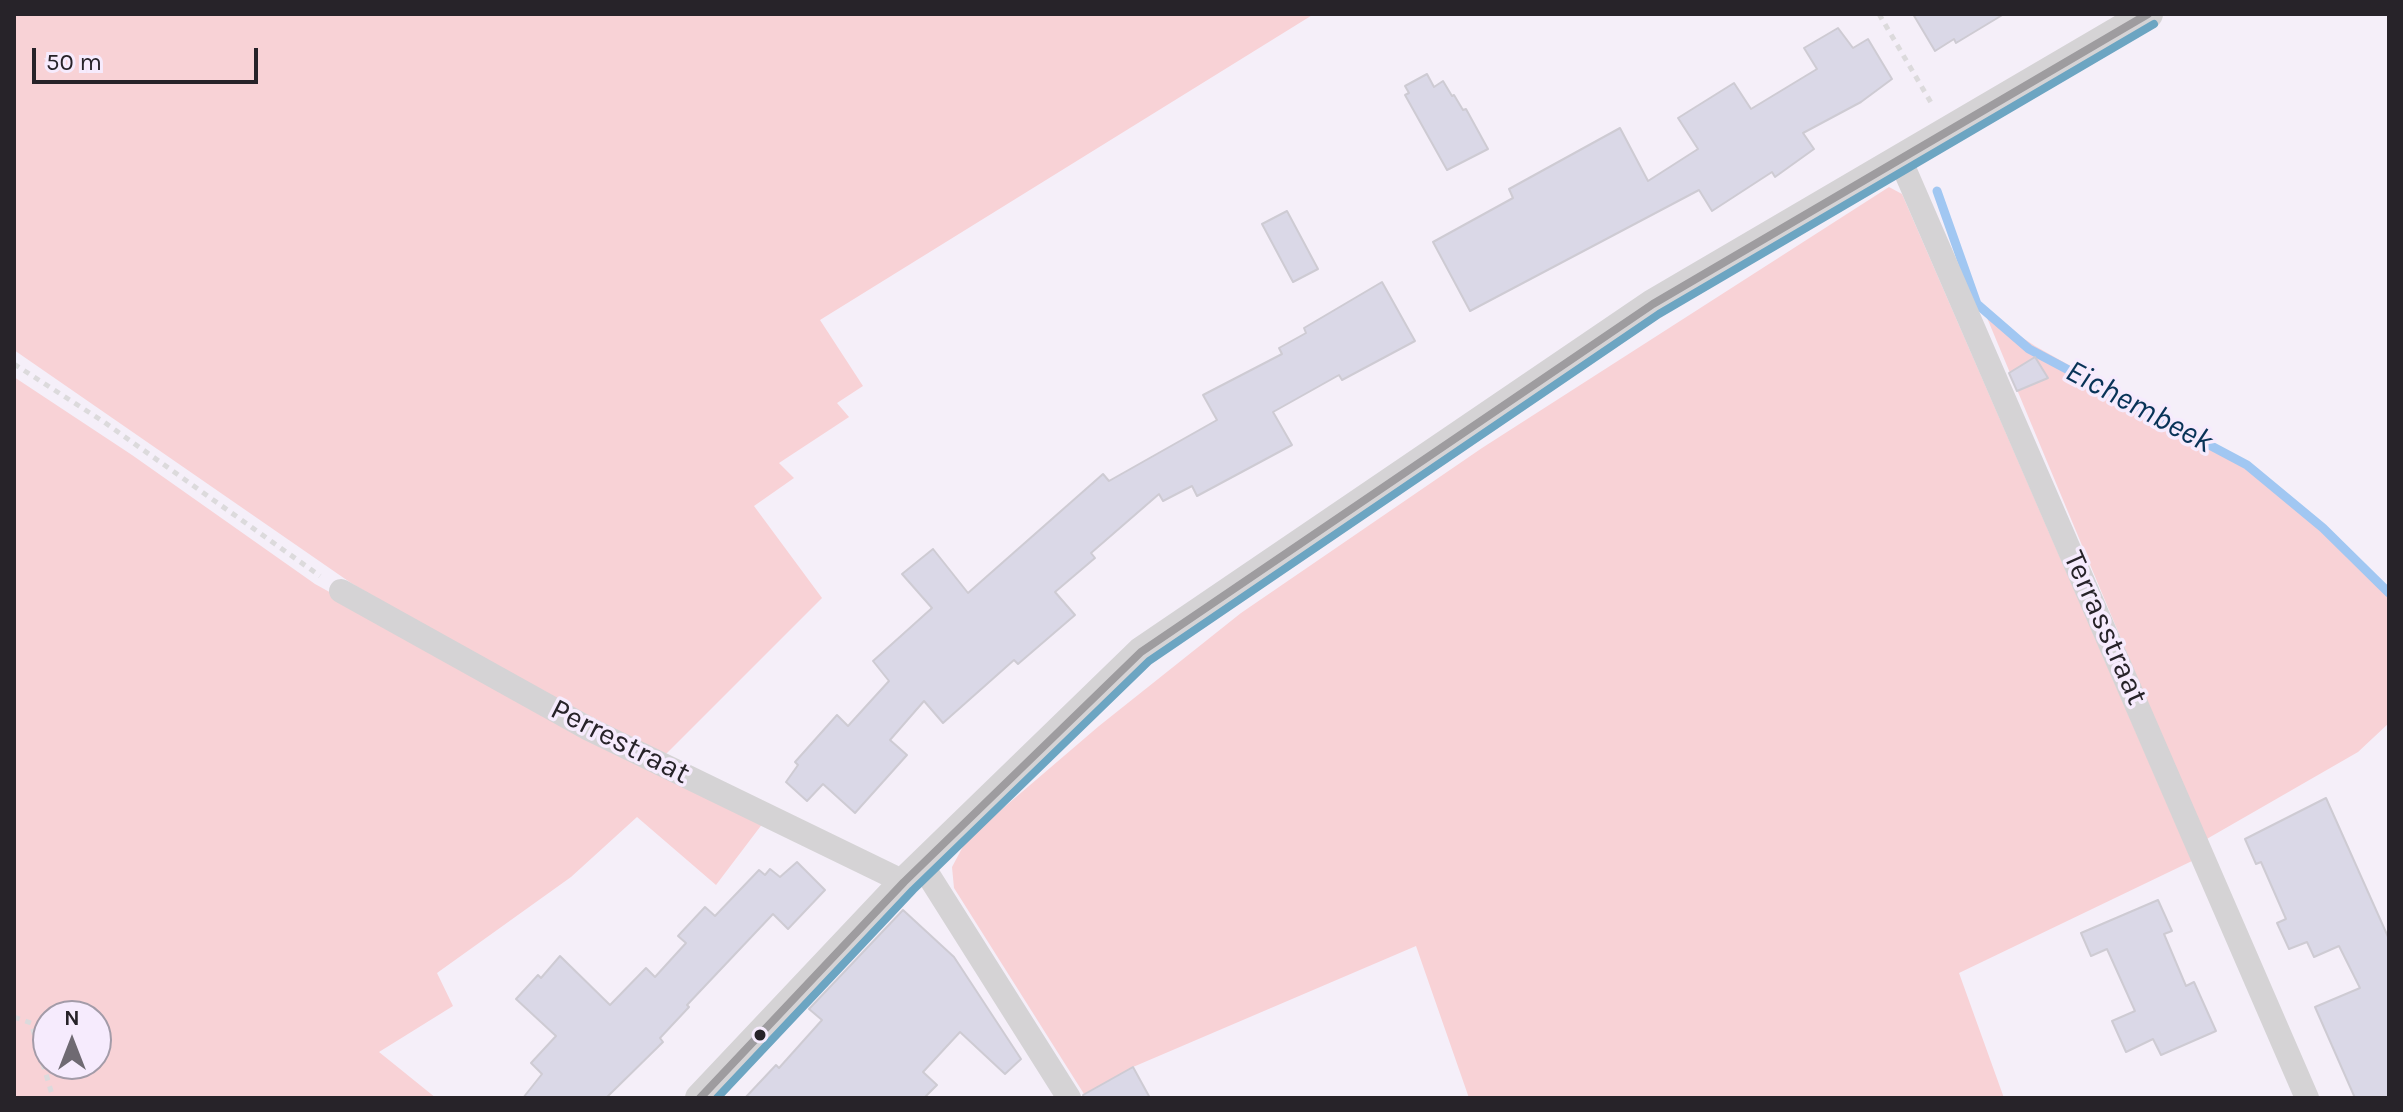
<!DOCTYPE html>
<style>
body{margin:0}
#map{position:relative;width:2403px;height:1112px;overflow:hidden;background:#f5eff9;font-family:Karla,sans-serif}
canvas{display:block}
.frame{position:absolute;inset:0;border:16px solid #272329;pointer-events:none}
.north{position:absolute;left:32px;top:1000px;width:80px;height:80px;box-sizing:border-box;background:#f6ebfd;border:2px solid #a39ba8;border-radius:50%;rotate:0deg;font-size:22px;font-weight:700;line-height:32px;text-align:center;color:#272329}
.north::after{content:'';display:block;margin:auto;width:28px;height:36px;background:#6f6a72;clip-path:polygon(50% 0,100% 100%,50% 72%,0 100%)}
.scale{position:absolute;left:32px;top:48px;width:226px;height:36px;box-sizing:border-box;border:4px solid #272329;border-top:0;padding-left:10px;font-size:24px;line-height:28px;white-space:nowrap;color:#272329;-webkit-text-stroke:6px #f6ebfd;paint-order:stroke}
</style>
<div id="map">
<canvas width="2403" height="1112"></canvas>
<div class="frame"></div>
<div class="north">N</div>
<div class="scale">50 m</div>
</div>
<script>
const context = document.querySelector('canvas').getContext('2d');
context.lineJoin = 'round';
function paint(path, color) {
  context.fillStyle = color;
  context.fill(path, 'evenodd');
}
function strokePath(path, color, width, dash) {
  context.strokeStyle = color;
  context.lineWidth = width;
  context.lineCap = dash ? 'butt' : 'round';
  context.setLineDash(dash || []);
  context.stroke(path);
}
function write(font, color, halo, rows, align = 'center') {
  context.font = font + ' Karla,sans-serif';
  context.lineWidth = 7;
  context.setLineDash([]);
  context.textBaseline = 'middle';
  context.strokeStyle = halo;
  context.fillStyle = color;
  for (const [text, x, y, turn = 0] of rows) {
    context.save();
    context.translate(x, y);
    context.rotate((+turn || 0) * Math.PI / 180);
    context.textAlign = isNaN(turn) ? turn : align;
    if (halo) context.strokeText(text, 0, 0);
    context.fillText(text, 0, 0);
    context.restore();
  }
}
const green = new Path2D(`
 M14 14H1314L820 320 863 386 837 403 849 417 779 463 794 478 754 506 822 598 665 755 479 658 351 583 14 350Z
 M1889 187 1902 194 2192 861 1959 973 2004 1098H1469L1416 946 1133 1067 1084 1094 954 888 952 867 967 839 1099 726 1241 613 1482 448Z
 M1985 313 2035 346 2247 465 2323 528 2389 593V723L2358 752 2205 840Z
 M14 377 132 455 315 584 561 720 763 823 716 885 637 817 571 877 437 973 453 1006 379 1052 436 1098H14ZM48 1016H96V1064H48Z`);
const stream = new Path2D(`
 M1937 191 1977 304 2029 349 2247 465 2323 528 2389 593`);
const building = new Path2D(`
 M1913 14H2004L1956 43 1954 39 1935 51Z
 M1838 28 1853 48 1868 39 1892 79 1861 102 1803 133 1814 149 1775 177 1772 172 1712 211 1699 190 1470 311 1433 242 1513 198 1509 189 1620 128 1648 181 1698 149 1678 118 1734 83 1751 109 1817 69 1804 48Z
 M1427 74 1434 87 1443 81 1452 96 1454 95 1463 110 1466 109 1488 149 1447 170 1405 95 1409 93 1405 86Z
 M1287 211 1318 269 1293 282 1262 224Z
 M1382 282 1415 341 1342 380 1339 375 1273 412 1292 445 1197 496 1192 486 1163 501 1159 494 1091 553 1095 558 1055 592 1075 615 1018 664 1014 660 943 723 924 701 890 740 907 755 855 813 823 784 807 801 786 782 798 765 795 762 837 715 848 726 889 681 873 661 932 608 902 574 933 549 968 593 1103 474 1109 481 1217 420 1203 395 1282 354 1279 348 1306 333 1304 328Z
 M2035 357 2048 378 2017 391 2009 373Z
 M2326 798 2389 939V1098H2355L2315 1007 2360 988 2339 946 2314 957 2307 942 2289 949 2277 923 2286 919 2261 862 2256 864 2245 839Z
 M797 862 825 890 788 929 773 914 687 1005 689 1007 660 1038 663 1042 606 1098H523L542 1074 531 1063 556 1036 516 999 538 975 541 978 560 956 610 1005 646 968 655 977 686 943 678 936 705 907 715 916 759 870 765 875 770 869 780 877Z
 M2158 900 2172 931 2164 934 2186 986 2194 982 2216 1031 2161 1055 2153 1039 2126 1052 2112 1021 2135 1011 2107 949 2091 956 2081 933Z
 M903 910 954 957 1021 1059 1005 1074 960 1032 923 1072 937 1085 924 1098H745L776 1065 779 1068 822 1020 809 1009Z
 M1133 1067 1150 1098H1084L1083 1095Z`);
const path = new Path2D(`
 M1879 14 1933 106
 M14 364 104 422 320 576
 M14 1017 31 1023 53 1098`);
const minor = new Path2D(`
 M1900 159 2307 1098
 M341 591 589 729 904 882
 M922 865 1069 1098`);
const tertiary = new Path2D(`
 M700 1098 904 882 1141 652 1653 304 2148 14`);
const bus1 = new Path2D(`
 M700 1098 904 882 1141 652 1653 304 2148 14`);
const bus2 = new Path2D(`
 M717 1098 913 890 1149 661 1659 314 2154 24`);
const markers = [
 [760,1035,7,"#272329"]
];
const streetNames = [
 ["Terrasstraat",2105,628,66],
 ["Perrestraat",620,742,27]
];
const waterNames = [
 ["Eichembeek",2139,407,28]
];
paint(green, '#f8d2d6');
strokePath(stream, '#a1c7f2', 9);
paint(building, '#dad8e7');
strokePath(building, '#cecbd3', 2);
strokePath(path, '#dcdadc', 5, [6, 6]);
strokePath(minor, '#d5d3d5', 24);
strokePath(tertiary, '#d5d3d5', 30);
strokePath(bus1, '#9e9c9f', 8);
strokePath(bus2, '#6ca5c2', 8);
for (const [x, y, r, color] of markers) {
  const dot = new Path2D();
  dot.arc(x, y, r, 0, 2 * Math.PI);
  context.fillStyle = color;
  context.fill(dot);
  strokePath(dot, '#f6ebfd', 3);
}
write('30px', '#272329', '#f6ebfd', streetNames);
write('italic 32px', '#083357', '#f6ebfd', waterNames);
</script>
